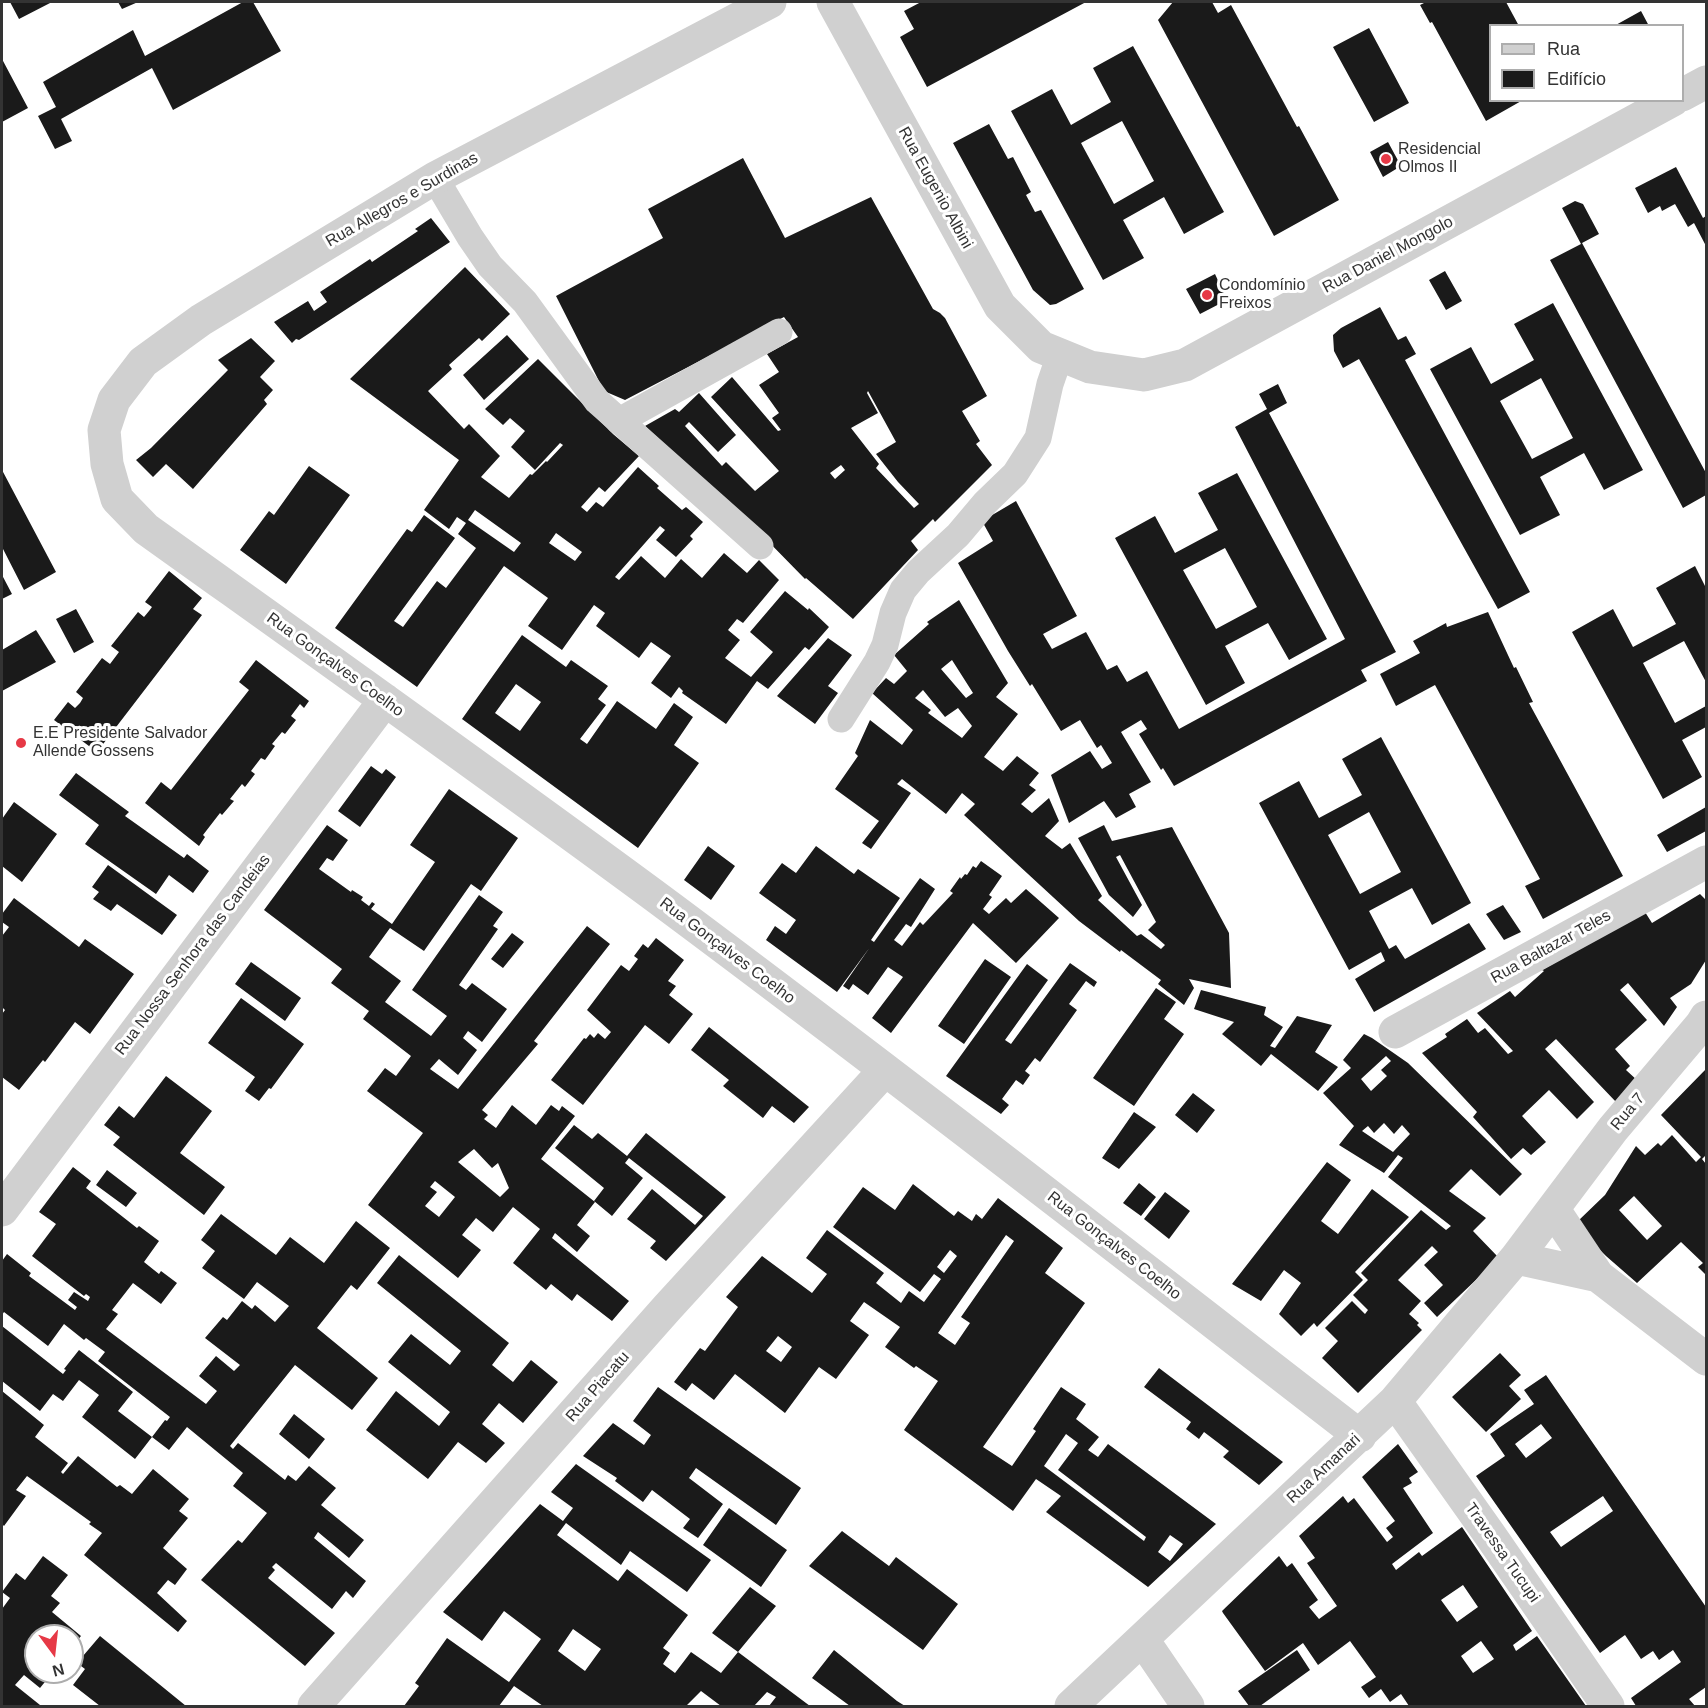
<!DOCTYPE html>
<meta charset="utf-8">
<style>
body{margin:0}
#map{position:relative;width:1708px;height:1708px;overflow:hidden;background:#fff;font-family:Helvetica,sans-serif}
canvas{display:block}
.frame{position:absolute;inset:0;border:3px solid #333;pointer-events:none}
.legend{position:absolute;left:1489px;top:24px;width:195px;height:78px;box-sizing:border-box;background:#fff;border:2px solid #adadad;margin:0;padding:8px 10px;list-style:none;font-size:18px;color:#333}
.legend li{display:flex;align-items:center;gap:12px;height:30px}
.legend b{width:30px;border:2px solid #adadad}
.north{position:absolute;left:24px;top:1624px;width:60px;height:60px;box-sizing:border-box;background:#fff;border:2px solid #adadad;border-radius:50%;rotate:165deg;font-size:16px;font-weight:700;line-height:24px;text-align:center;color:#333}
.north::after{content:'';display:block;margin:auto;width:21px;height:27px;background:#e63946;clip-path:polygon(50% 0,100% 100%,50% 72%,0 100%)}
</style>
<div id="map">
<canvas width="1708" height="1708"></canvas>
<div class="frame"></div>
<ul class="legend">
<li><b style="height:8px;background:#d0d0d0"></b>Rua</li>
<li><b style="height:16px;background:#1a1a1a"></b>Edifício</li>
</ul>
<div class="north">N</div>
</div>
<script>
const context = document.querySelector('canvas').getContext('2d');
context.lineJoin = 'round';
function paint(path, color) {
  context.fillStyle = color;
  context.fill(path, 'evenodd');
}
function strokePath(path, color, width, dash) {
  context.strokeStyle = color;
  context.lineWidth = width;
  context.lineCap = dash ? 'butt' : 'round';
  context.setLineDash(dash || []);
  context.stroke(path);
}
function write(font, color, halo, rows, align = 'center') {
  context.font = font + ' Helvetica,sans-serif';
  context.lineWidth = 6;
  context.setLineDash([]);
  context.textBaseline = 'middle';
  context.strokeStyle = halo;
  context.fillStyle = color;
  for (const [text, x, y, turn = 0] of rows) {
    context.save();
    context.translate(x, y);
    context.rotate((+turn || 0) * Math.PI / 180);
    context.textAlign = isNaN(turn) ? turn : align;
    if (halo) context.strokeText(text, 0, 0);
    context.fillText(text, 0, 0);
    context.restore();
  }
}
const building = new Path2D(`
 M10 2H52L19 19Z
 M118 2H138L122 9Z
 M243 2H253L281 51 173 110 152 68 61 119 72 141 55 149 38 116 56 107 43 82 133 30 145 56Z
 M921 2H1086L927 87 900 37 914 29 904 11Z
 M1173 2H1212L1218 13 1231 5 1297 127 1299 126 1339 200 1274 236 1158 20Z
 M1426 2H1506L1519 26H1490V100H1523L1486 121 1432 22 1430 23 1420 5Z
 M1641 11 1649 26H1614Z
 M1369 28 1409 103 1374 122 1333 47Z
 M1133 46 1224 212 1184 234 1164 197 1123 220 1144 258 1103 280 1011 111 1052 89 1071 125 1111 102 1093 68ZM1122 121 1154 181 1114 204 1081 143Z
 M2 59 28 108 2 122Z
 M989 124 1008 159 1013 157 1031 192 1026 195 1035 212 1041 210 1084 289 1056 304 1050 305 1033 290 953 143Z
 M1388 142 1401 166 1383 177 1370 152Z
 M743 158 785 238 871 197 933 309 940 313 945 318 987 396 962 411 980 441 976 444 992 465 935 522 933 519 911 541 918 550 853 619 806 578 805 579 758 531 645 426 675 409 679 412 699 393 736 435 718 452 689 422 685 426 722 466 726 462 755 491 779 471 711 397 732 377 778 431 781 430 772 418 779 413 759 385 779 372 767 354 798 337 784 317 625 400 604 391 556 296 663 238 648 209ZM868 391 896 442 876 454 898 482 919 504 914 508 876 468 879 464 851 428 878 413 867 393ZM841 465 845 470 835 479 830 473Z
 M1676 167 1703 218 1706 216V246L1694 223 1688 227 1675 204 1662 211 1660 206 1648 213 1635 188Z
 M1575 201 1583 204 1599 234 1582 243 1706 473V495L1683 508 1550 260 1581 244 1562 208Z
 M431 218 450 242 299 340 296 339 292 343 274 322 308 301 314 311 327 302 320 292 370 259 372 262 418 231 415 229Z
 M465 267 510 314 482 341 479 338 449 365 452 369 428 391 464 429 469 424 500 456 481 477 509 498 530 474 532 475 546 461 547 462 563 445 560 443 535 470 511 447 525 431 510 418 503 425 485 409 538 359 613 434 639 456 605 492 599 487 581 507 587 512 596 502 603 507 638 467 659 486 657 488 682 510 686 507 703 522 690 536 693 539 676 557 656 540 665 530 660 526 615 577 619 580 641 556 665 578 681 559 702 578 724 553 747 573 759 560 779 580 743 623 737 619 728 630 740 640 725 658 751 677 773 652 750 632 785 591 808 610 809 608 829 627 809 650 805 647 768 689 757 681 726 724 682 693 683 691 679 687 671 698 651 683 671 656 651 642 639 658 596 626 605 613 594 605 562 650 528 626 548 598 504 566 417 687 335 628 407 529 412 532 424 515 455 538 394 621 403 627 437 581 446 588 476 548 458 534 466 523 457 517 449 529 424 510 459 460 350 379ZM475 510 521 543 514 552 468 520ZM556 533 582 552 575 561 549 543Z
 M1445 271 1462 301 1446 310 1429 280Z
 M1215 274 1227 300 1200 314 1186 289Z
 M1553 303 1643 470 1604 490 1584 453 1540 477 1560 515 1520 535 1430 369 1471 347 1491 384 1534 360 1514 324ZM1541 378 1573 438 1532 459 1500 401Z
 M1380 307 1398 340 1406 336 1416 354 1405 360 1530 592 1498 609 1359 359 1343 368 1334 351 1333 335 1341 328Z
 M507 335 529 359 484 400 463 375Z
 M251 338 275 361 260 377 273 390 264 400 267 404 193 489 166 464 153 477 136 460 151 448 228 370 218 360Z
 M1278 384 1287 403 1269 413 1396 652 1361 670 1367 681 1174 786 1163 768 1161 770 1139 734 1147 729 1141 720 1121 732 1151 782 1129 794 1136 807 1116 818 1104 801 1069 823 1051 775 1090 751 1102 769 1112 763 1101 745 1097 748 1080 720 1061 731 1032 684 1030 686 1008 651 958 563 993 541 982 521 1016 501 1077 616 1043 634 1052 649 1086 632 1107 670 1117 665 1127 682 1147 671 1179 729 1345 639 1235 427 1267 409 1259 394Z
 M309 466 350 495 286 584 240 550 269 511 274 515Z
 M2 470 56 572 24 590 2 547Z
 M1237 473 1327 639 1289 660 1268 623 1225 646 1245 683 1206 705 1115 538 1155 516 1175 553 1218 530 1198 493ZM1225 548 1257 607 1216 629 1183 570Z
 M1695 566 1706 588V682L1684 641 1643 663 1675 723 1706 706V727L1682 740 1702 777 1663 799 1572 632 1613 609 1633 647 1676 624 1656 588Z
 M169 571 202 598 193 609 202 615 97 752 54 720 68 702 75 708 80 703 83 698 76 692 102 658 110 664 119 652 111 646 138 612 144 617 149 611 152 607 145 602Z
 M2 575 12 594 2 599Z
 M959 600 1008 683 996 697 1018 714 984 757 1003 771 1017 756 1039 773 1029 785 1036 790 1021 804 1032 813 1049 798 1059 821 1045 836 1062 849 1070 843 1102 896 1098 900 1137 936 1141 934 1161 949 1165 945 1148 930 1156 922 1120 855 1116 857 1142 905 1133 917 1109 895 1078 838 1104 825 1112 841 1172 827 1229 933 1231 988 1189 979 1194 988 1184 1005 1158 984 1161 980 1121 950 1120 952 1079 921 964 815 975 804 962 793 946 814 902 779 897 784 911 793 871 849 862 843 879 821 835 789 858 756 855 753 870 720 902 745 913 730 872 693 886 678 894 684 907 671 894 655 929 624 927 622ZM952 660 973 693 966 698 941 669ZM923 690 945 717 958 708 972 726 962 738 928 713 931 710 915 698Z
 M76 609 94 642 74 653 56 619Z
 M1488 612 1514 668 1516 667 1533 702 1529 703 1623 876 1543 919 1525 886 1540 879 1435 685 1396 706 1380 674 1420 653 1413 641 1446 623 1447 627Z
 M36 630 56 662 2 691V650Z
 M522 635 566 667 571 660 608 686 598 699 606 705 580 739 587 744 617 701 656 729 674 703 693 717 674 745 699 763 638 848 462 719ZM516 684 541 702 520 731 495 713Z
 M828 638 852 655 828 686 838 693 815 724 777 696Z
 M256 660 309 701 304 708 300 704 291 716 296 720 285 734 282 732 272 744 275 746 265 760 261 758 251 771 255 774 245 787 242 784 230 799 234 801 222 815 220 813 203 835 205 837 199 846 145 803 161 782 171 790 249 690 239 682Z
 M1381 737 1471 903 1432 925 1412 888 1369 911 1389 949 1396 945 1405 959 1469 923 1486 949 1374 1012 1355 979 1385 961 1381 952 1349 970 1259 803 1299 781 1319 818 1362 795 1342 759ZM1369 812 1401 872 1360 894 1328 835Z
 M371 766 382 774 386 769 396 777 360 827 338 811Z
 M76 773 129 812 125 816 184 858 187 854 209 871 193 893 169 875 156 894 85 844 99 825 59 795Z
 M449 789 518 838 481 891 471 884 424 951 390 928 369 957 401 981 385 1002 431 1036 447 1016 412 990 479 895 503 912 493 926 498 929 459 985 466 990 472 983 507 1009 482 1042 468 1031 463 1038 477 1050 458 1075 439 1059 430 1069 458 1089 587 926 610 944 534 1041 538 1044 482 1110 488 1115 484 1119 496 1128 512 1105 536 1125 551 1105 559 1111 562 1106 575 1116 541 1159 595 1202 577 1225 590 1236 577 1252 555 1233 552 1238 629 1301 612 1321 577 1294 572 1301 551 1284 546 1290 513 1263 540 1229 513 1207 493 1232 476 1218 462 1235 481 1250 458 1278 368 1205 423 1133 367 1091 385 1068 396 1076 411 1056 363 1019 369 1011 331 983 342 969 264 910 327 825 348 840 333 861 327 858 319 869 351 892 352 890 363 897 361 900 369 906 372 902 375 904 371 909 392 924 435 862 410 845ZM474 1149 492 1168 498 1163 509 1188 500 1197 458 1162ZM435 1181 455 1197 439 1217 425 1206 437 1192 430 1187Z
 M14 802 57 834 22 882 2 866V819Z
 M1706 807V831L1667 852 1657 835Z
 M708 846 735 866 711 900 684 880Z
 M816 846 854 874 858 869 900 898 871 940 874 942 920 878 935 889 911 927 906 924 894 940 902 946 920 922 923 925 953 893 950 891 960 877 961 879 965 874 967 875 973 866 976 868 981 861 1002 876 989 895 992 897 983 909 989 914 1006 898 1011 903 1026 889 1059 918 1016 963 973 923 891 1033 872 1018 903 977 888 967 868 995 853 984 849 990 843 986 870 947 837 992 766 940 775 926 786 934 796 920 759 893 782 863 796 873Z
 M108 865 177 915 162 935 117 904 111 911 93 899 99 892 92 887Z
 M1700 894 1706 900V960L1691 984 1670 998 1677 1007 1664 1026 1628 983 1620 990 1647 1020 1615 1049 1630 1066 1626 1070 1638 1081 1616 1102 1556 1039 1545 1049 1594 1102 1577 1119 1549 1090 1522 1116 1546 1142 1531 1155 1523 1148 1511 1159 1473 1117 1477 1112 1422 1053 1447 1037 1445 1034 1467 1019 1478 1033 1485 1028 1508 1054 1513 1051 1477 1013 1510 991 1515 997 1544 971 1542 970 1645 912 1652 923Z
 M14 898 79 947 85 939 134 974 90 1034 75 1022 45 1062 43 1060 19 1090 2 1077V1014L5 1010 2 1007V936L9 927 2 922V914Z
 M1503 905 1521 932 1504 940 1486 914Z
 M512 933 524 942 503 968 491 959Z
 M656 938 684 960 668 981 676 986 669 995 693 1014 669 1044 645 1025 583 1105 551 1080 584 1038 586 1039 590 1034 594 1038 598 1033 605 1039 611 1032 587 1010 621 965 629 971 638 959 634 956 643 944 648 948Z
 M985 959 1011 977 964 1044 938 1026Z
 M251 962 301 998 285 1021 235 984Z
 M1070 963 1097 982 1094 987 1086 981 1069 1004 1077 1010 1040 1062 1035 1058 1025 1071 1030 1075 1023 1085 1016 1080 1002 1099 1009 1105 1001 1114 946 1076 1027 964 1048 980 1005 1040 1011 1044Z
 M1156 988 1176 1002 1164 1019 1184 1034 1134 1106 1093 1078Z
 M1201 990 1266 1007 1264 1015 1283 1027 1270 1046 1275 1048 1297 1016 1332 1025 1315 1052 1338 1067 1318 1091 1271 1054 1261 1066 1222 1034 1234 1022 1194 1009Z
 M241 998 304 1044 271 1089 269 1088 259 1101 245 1091 255 1077 208 1043Z
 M709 1027 809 1107 794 1123 772 1106 763 1118 723 1086 729 1080 691 1050Z
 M1364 1034 1372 1038 1408 1063 1522 1174 1500 1196 1471 1169 1449 1191 1486 1218 1473 1231 1499 1258 1437 1317 1424 1303 1443 1285 1424 1265 1438 1252 1432 1246 1398 1280 1421 1301 1409 1314 1419 1323 1417 1325 1422 1330 1358 1393 1322 1358 1338 1341 1325 1328 1352 1301 1365 1314 1368 1310 1353 1295 1368 1280 1361 1273 1421 1210 1446 1230 1451 1226 1388 1177 1403 1158 1398 1155 1384 1173 1339 1145 1354 1126 1323 1093 1351 1068 1343 1060ZM1386 1056 1391 1061 1381 1070 1387 1076 1371 1091 1361 1079ZM1384 1123 1394 1134 1402 1125 1410 1134 1393 1152 1362 1131 1368 1126 1374 1133Z
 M1706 1069V1155L1702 1159 1706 1164V1275L1698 1267 1703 1263 1681 1242 1637 1283 1606 1256 1580 1230 1578 1221 1605 1195 1636 1146 1645 1155 1658 1143 1661 1146 1672 1135 1696 1162 1701 1157 1661 1115ZM1634 1196 1662 1226 1647 1240 1619 1210Z
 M166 1076 212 1111 180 1153 225 1187 204 1215 113 1145 120 1137 104 1125 119 1106 134 1118Z
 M1193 1093 1215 1110 1197 1133 1175 1115Z
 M1134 1112 1156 1127 1119 1169 1102 1158Z
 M574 1125 592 1139 598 1133 627 1156 646 1133 726 1197 666 1261 650 1248 656 1241 627 1219 652 1189 695 1225 703 1216 629 1158 625 1163 643 1178 612 1216 594 1201 604 1188 555 1148Z
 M1327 1162 1351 1180 1321 1221 1338 1234 1372 1189 1409 1217 1355 1272 1363 1280 1317 1327 1314 1323 1301 1336 1279 1314 1301 1283 1284 1270 1261 1301 1232 1284Z
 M73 1167 91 1181 86 1188 137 1228 139 1226 159 1241 144 1262 159 1274 161 1271 177 1283 161 1304 133 1283 112 1310 118 1314 106 1329 206 1404 217 1391 199 1376 216 1356 234 1371 240 1365 205 1338 223 1317 227 1320 242 1301 252 1309 255 1305 275 1322 289 1306 257 1282 244 1299 202 1268 215 1251 201 1240 221 1214 276 1255 290 1237 324 1263 356 1221 390 1248 357 1290 351 1285 317 1328 378 1378 352 1410 295 1365 230 1446 233 1449 238 1443 285 1480 288 1475 296 1481 309 1466 336 1488 321 1505 364 1540 349 1558 318 1532 314 1538 366 1581 353 1598 346 1591 332 1609 276 1563 272 1567 275 1570 268 1578 335 1633 305 1666 201 1580 238 1540 242 1543 267 1513 233 1486 243 1473 187 1427 169 1450 152 1437 135 1459 82 1417 99 1395 79 1380 63 1401 53 1394 40 1411 2 1381V1326L63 1374 66 1370 64 1369 79 1350 133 1392 118 1411 152 1437 165 1420 167 1421 170 1417 98 1361 105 1352 86 1338 84 1340 64 1324 48 1346 4 1312 2 1315V1261L7 1254 31 1273 29 1276 75 1310 77 1307 68 1300 74 1292 88 1301 90 1297 86 1294 84 1296 32 1256 56 1224 39 1212Z
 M107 1170 137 1193 126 1207 96 1185Z
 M1139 1183 1156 1197 1141 1216 1123 1203Z
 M913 1184 954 1216 958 1211 972 1221 976 1214 982 1219 998 1198 1063 1248 1045 1273 1085 1303 983 1447 1012 1466 1036 1431 1033 1429 1061 1387 1086 1404 1076 1419 1099 1437 1088 1450 1098 1457 1108 1444 1216 1524 1148 1587 1046 1512 1061 1496 1036 1479 1013 1511 904 1430 938 1381 916 1366 914 1368 885 1347 900 1327 864 1302 850 1321 869 1335 836 1379 819 1367 785 1413 735 1374 714 1400 692 1383 686 1391 674 1382 700 1348 705 1351 738 1307 726 1297 762 1256 812 1293 827 1274 806 1258 827 1230 884 1273 876 1283 901 1303 909 1291 924 1302 941 1279 934 1274 920 1292 833 1227 863 1187 895 1210ZM1006 1235 1014 1241 961 1317 970 1323 955 1345 938 1333ZM950 1250 957 1256 944 1273 937 1267ZM778 1336 792 1347 781 1362 766 1351ZM1066 1434 1078 1443 1058 1470 1146 1537 1144 1541 1044 1466ZM1170 1535 1183 1544 1170 1561 1158 1552Z
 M1165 1192 1190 1211 1169 1239 1144 1219Z
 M399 1255 509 1343 492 1365 513 1382 531 1360 558 1382 523 1423 499 1403 482 1424 505 1443 486 1463 458 1442 428 1479 366 1430 396 1391 439 1426 450 1412 388 1362 411 1334 450 1365 461 1351 377 1283Z
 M1500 1353 1521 1375 1509 1386 1521 1399 1486 1432 1452 1397Z
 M1159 1368 1283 1462 1259 1485 1223 1457 1229 1451 1204 1432 1199 1439 1186 1429 1191 1422 1144 1387Z
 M1546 1375 1706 1607V1687L1689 1699 1695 1706H1636L1631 1698 1681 1662 1673 1650 1659 1660 1653 1651 1641 1659 1625 1635 1600 1653 1476 1476 1505 1456 1490 1434 1534 1404 1524 1390ZM1541 1424 1552 1438 1526 1458 1515 1444ZM1603 1496 1613 1511 1561 1547 1550 1532Z
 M658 1387 801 1488 776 1525 696 1468 689 1478 723 1504 698 1538 683 1528 690 1519 652 1490 643 1502 615 1481 617 1478 583 1456 613 1423 644 1445 651 1435 633 1421Z
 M2 1391 44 1425 35 1437 68 1463 61 1472 63 1474 78 1456 117 1487 120 1485 132 1494 153 1469 189 1499 179 1511 188 1518 163 1548 187 1569 175 1585 168 1580 157 1593 187 1621 178 1632 84 1555 102 1533 89 1524 91 1522 27 1476 16 1490 26 1496 4 1526 2 1524Z
 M294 1414 325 1439 309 1459 279 1434Z
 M1398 1444 1418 1472 1409 1478 1412 1483 1403 1488 1433 1533 1392 1564 1396 1570 1419 1552 1422 1556 1462 1527 1532 1631 1513 1645 1516 1651 1537 1636 1586 1706H1409L1401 1694 1390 1702 1381 1689 1369 1698 1361 1687 1376 1677 1350 1641 1318 1665 1303 1643 1265 1671 1223 1613 1222 1611 1279 1556 1287 1567 1292 1563 1318 1600 1309 1607 1319 1619 1337 1606 1307 1563 1315 1558 1299 1536 1343 1496 1348 1503 1354 1498 1387 1542 1393 1537 1386 1528 1395 1521 1362 1477ZM1463 1585 1478 1607 1457 1622 1441 1600ZM1481 1641 1494 1659 1473 1673 1461 1656Z
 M576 1464 711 1560 687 1592 630 1551 621 1565 566 1523 557 1535 618 1581 627 1569 688 1615 663 1648 670 1653 663 1664 675 1673 691 1652 721 1673 738 1652 810 1706H769L776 1697 767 1692 754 1706H721L701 1691 686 1706H543L514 1686 499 1706H404L419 1686 415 1683 447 1638 509 1682 541 1639 504 1611 482 1641 443 1612 540 1504 563 1521 573 1508 551 1492ZM573 1629 601 1649 585 1671 558 1651Z
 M729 1508 787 1550 761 1587 703 1545Z
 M842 1531 889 1566 896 1557 958 1604 923 1650 809 1566Z
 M43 1556 68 1575 51 1596 60 1603 52 1612 81 1636 72 1647V1636H36V1672H53L40 1688 24 1675 15 1685 40 1705 39 1706H2V1609L10 1598 2 1592 16 1573 25 1580Z
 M750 1587 776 1606 738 1652 712 1633Z
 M100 1636 186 1706H100L73 1685 85 1669 77 1663Z
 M834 1650 897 1701 905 1706H850L812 1678Z
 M1297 1650 1310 1670 1260 1706H1249L1238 1691Z`);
const lane = new Path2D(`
 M435 178 470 237 490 266 525 302 597 401 760 546
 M619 421 779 332
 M841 719 877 662 885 645 893 613 903 590 918 572 958 535 985 503 1015 474 1038 438 1050 384 1060 355`);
const street = new Path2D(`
 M770 2 435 178 201 320 143 362 114 400 104 430 107 464 117 499 146 529C322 655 498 780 671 908 903 1081 1131 1259 1360 1436
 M833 2 1000 306 1041 347 1090 367 1144 375 1185 365 1673 100
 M1682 95 1706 82
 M1395 1032 1706 862
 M2 1210 385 700
 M1554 1210 1598 1276 1706 1359
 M1516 1258 1598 1276
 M1395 1401 1490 1535 1608 1706
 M1143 1640 1188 1706
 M314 1706 667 1308 885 1070
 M1071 1706 1395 1401 1516 1258 1613 1129 1701 1025 1706 1017`);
const markers = [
 [1386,159,6,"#e63946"],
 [1207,295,6,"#e63946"],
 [21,743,6,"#e63946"]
];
const poiNames = [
 ["Residencial",1398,150],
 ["Olmos II",1398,168],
 ["Condomínio",1219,286],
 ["Freixos",1219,304],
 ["E.E Presidente Salvador",33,734],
 ["Allende Gossens",33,752]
];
const streetNames = [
 ["Rua Eugenio Albini",935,188,61],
 ["Rua Allegros e Surdinas",402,200,-30],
 ["Rua Daniel Mongolo",1388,255,-28],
 ["Rua Gonçalves Coelho",335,665,36],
 ["Rua Baltazar Teles",1551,947,-29],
 ["Rua Gonçalves Coelho",727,951,37],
 ["Rua Nossa Senhora das Candeias",193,955,-53],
 ["Rua 7",1628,1112,-50],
 ["Rua Gonçalves Coelho",1114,1246,38],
 ["Rua Piacatu",598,1387,-49],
 ["Rua Amanari",1324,1469,-43],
 ["Travessa Tucupi",1502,1553,55]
];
paint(building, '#1a1a1a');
strokePath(lane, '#d0d0d0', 27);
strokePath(street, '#d0d0d0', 33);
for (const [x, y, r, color] of markers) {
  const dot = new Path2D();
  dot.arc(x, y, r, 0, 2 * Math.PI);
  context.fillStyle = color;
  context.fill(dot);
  strokePath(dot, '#fff', 2);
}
write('16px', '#333', '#fff', poiNames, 'left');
write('16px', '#333', '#fff', streetNames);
</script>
